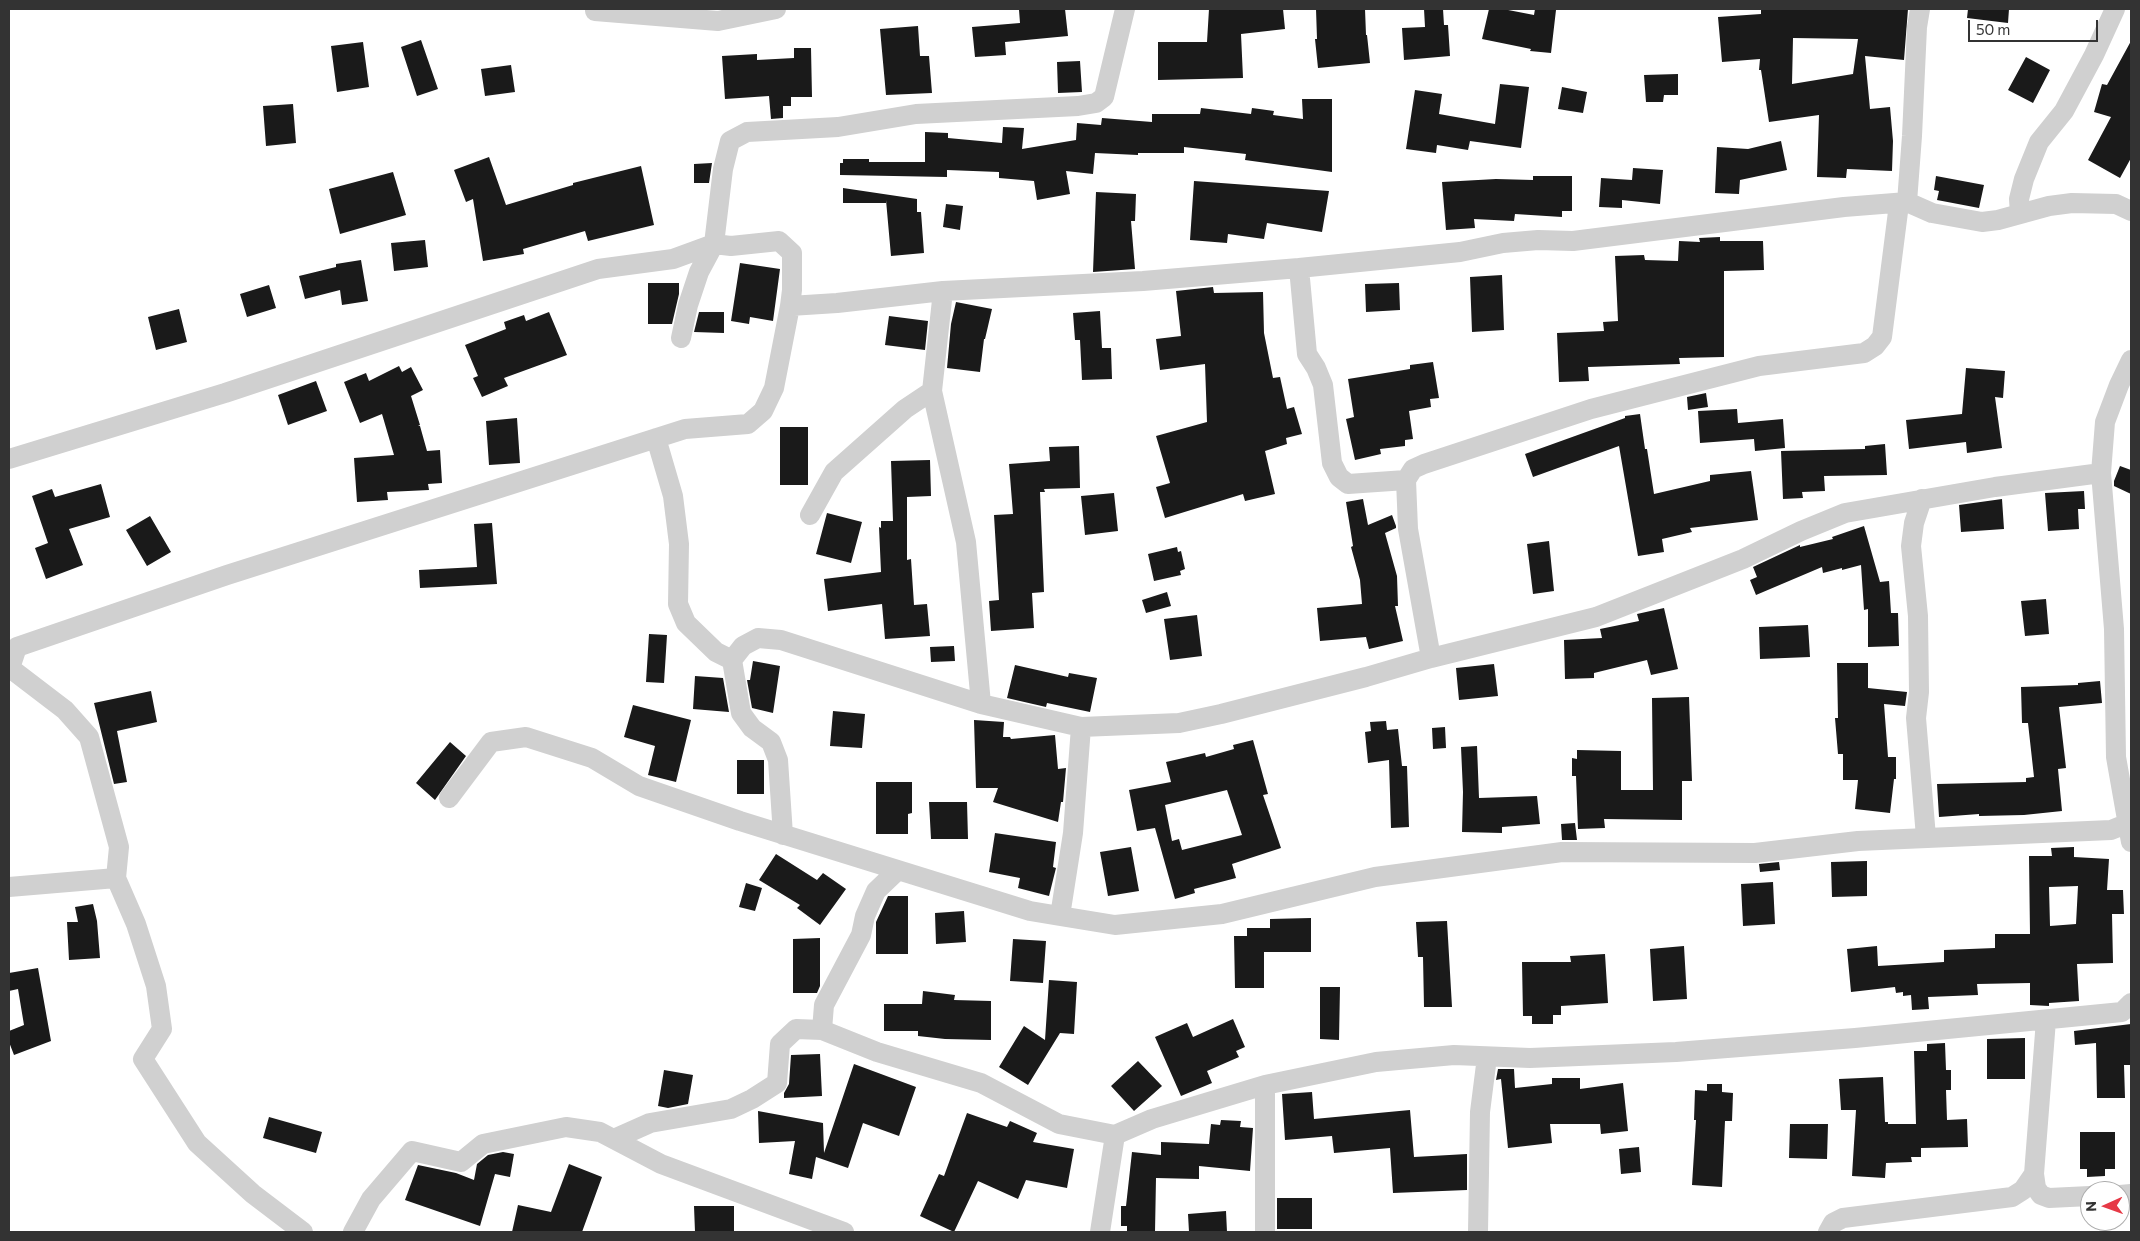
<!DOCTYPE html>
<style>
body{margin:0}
#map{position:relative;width:2140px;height:1241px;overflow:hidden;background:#fff;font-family:Commissioner,sans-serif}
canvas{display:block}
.frame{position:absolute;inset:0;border:10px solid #333;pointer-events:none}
.north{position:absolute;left:2080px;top:1181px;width:50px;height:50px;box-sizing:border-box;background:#fff;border:1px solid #adadad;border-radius:50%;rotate:268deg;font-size:14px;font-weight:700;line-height:20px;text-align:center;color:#333}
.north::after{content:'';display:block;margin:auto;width:18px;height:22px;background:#e63946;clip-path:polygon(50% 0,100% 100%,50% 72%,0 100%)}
.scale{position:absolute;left:1968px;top:20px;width:130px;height:22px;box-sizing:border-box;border:2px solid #333;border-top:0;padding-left:6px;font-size:15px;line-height:18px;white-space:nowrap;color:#333;-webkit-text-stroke:4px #fff;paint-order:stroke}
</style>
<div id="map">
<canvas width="2140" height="1241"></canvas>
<div class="frame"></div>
<div class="north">N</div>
<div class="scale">50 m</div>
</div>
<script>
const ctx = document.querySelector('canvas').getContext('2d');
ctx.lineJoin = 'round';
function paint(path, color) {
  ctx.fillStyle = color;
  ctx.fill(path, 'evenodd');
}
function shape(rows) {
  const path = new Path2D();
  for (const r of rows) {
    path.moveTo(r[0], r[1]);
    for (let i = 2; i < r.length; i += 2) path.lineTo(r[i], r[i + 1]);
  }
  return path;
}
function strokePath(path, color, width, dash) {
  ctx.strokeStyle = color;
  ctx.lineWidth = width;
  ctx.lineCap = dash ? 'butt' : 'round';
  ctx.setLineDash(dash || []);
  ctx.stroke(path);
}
paint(shape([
 [1065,9,1068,36,1005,42,1006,55,975,57,972,27,1020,23,1019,10],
 [1209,9,1283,9,1285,29,1241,34,1243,78,1158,80,1158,42,1207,42],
 [1316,9,1365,9,1366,35,1367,35,1370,63,1318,68,1315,39,1317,39],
 [1424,9,1443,9,1444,25,1448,25,1450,56,1404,60,1402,28,1425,27],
 [1489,9,1503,9,1534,15,1535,9,1556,10,1551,53,1530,51,1531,49,1482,39],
 [1761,9,1908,9,1904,60,1865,56,1870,109,1890,107,1893,141,1892,171,1847,169,1846,178,1817,177,1819,115,1769,122,1761,70,1759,70,1760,59,1722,62,1718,17,1761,14],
 [1793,38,1858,39,1853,74,1792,84],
 [1968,9,2009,9,2008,23,1967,18],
 [918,26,920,56,929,56,932,93,886,95,880,29],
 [421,40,438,89,417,96,401,47],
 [2131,41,2131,158,2120,178,2088,160,2111,117,2094,112,2102,84,2107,85],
 [363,42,369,87,337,92,331,46],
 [794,48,811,48,812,97,791,97,791,106,783,106,783,118,771,119,769,96,725,99,722,56,757,54,757,60,794,58],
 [2026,57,2050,70,2033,103,2008,90],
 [1080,61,1082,92,1058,93,1057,62],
 [511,65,515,92,485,96,481,69],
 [1678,74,1678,95,1664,95,1663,102,1646,102,1644,75],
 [1500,84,1529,87,1521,148,1470,141,1468,150,1437,145,1436,153,1406,149,1415,90,1442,94,1439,114,1495,124],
 [1562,87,1587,92,1583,113,1558,109],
 [1302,99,1332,99,1332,172,1245,160,1246,154,1184,147,1184,153,1138,153,1138,155,1095,153,1093,174,1066,171,1070,194,1037,200,1034,181,999,178,999,172,947,170,947,177,840,175,840,163,843,163,843,159,869,159,869,162,925,162,925,132,948,133,948,138,1002,143,1003,127,1024,128,1022,149,1076,140,1077,123,1101,125,1102,118,1152,122,1152,114,1200,114,1201,108,1251,114,1252,108,1274,111,1273,115,1303,119],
 [293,104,296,143,266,146,263,106],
 [1781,141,1787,170,1740,180,1739,194,1715,193,1717,147,1748,149],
 [489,157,506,205,573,185,573,183,641,166,654,225,588,241,585,231,523,249,524,254,483,261,473,199,466,202,454,170],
 [712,163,709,183,694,183,694,164],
 [1633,168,1663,170,1660,204,1622,200,1622,208,1599,207,1601,178,1632,180],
 [393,172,406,215,340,234,329,189],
 [1533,176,1572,176,1572,211,1562,211,1562,217,1515,214,1514,221,1474,219,1475,228,1446,230,1442,182,1496,179,1533,180],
 [1936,176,1984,185,1979,208,1937,200,1939,191,1934,190],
 [1194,181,1329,191,1322,232,1267,223,1264,239,1228,234,1227,243,1190,240],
 [843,188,917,199,917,212,921,212,924,253,891,256,886,200,886,203,843,203],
 [1096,192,1136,194,1135,221,1131,221,1135,269,1093,272],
 [946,204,963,206,960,230,943,227],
 [1720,237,1720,241,1763,241,1764,270,1724,271,1724,357,1679,358,1680,364,1588,367,1589,381,1559,382,1557,333,1604,331,1603,322,1618,321,1615,256,1644,255,1645,260,1678,261,1679,241,1700,242,1699,238],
 [425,240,428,267,394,271,391,243],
 [361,260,368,301,342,305,340,290,305,299,299,276,336,267,336,264],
 [740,263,780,269,773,321,750,317,749,324,731,321],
 [1502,275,1504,330,1472,332,1470,277],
 [648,283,679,283,679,294,672,324,648,324],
 [1399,283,1400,310,1366,312,1365,284],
 [269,285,276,308,247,317,240,294],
 [1213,287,1214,293,1263,292,1264,333,1273,378,1280,377,1287,409,1294,407,1302,434,1286,438,1287,444,1265,451,1275,494,1245,501,1243,494,1165,518,1156,487,1170,483,1156,436,1207,422,1205,364,1160,370,1156,339,1181,336,1176,291],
 [956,302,992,309,985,339,984,339,980,372,947,368,951,324],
 [179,309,187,342,156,350,148,317],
 [1100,311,1102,348,1111,348,1112,379,1082,380,1080,340,1075,340,1073,313],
 [549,312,567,355,504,378,508,386,482,397,473,378,478,376,465,345,506,329,504,322,524,315,526,321],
 [699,312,724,312,724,333,694,332],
 [889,316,928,321,925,350,885,345],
 [1433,362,1439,398,1430,399,1431,407,1409,411,1413,439,1405,440,1405,446,1380,449,1381,454,1355,460,1346,419,1354,417,1348,379,1410,369,1410,365],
 [399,366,402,372,411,367,423,390,411,396,420,425,418,426,420,426,427,451,440,450,442,483,428,484,429,490,387,492,388,500,357,502,354,458,394,455,382,414,360,423,344,382,366,373,369,381],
 [1966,368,2005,371,2003,398,1995,397,2002,448,1967,453,1966,442,1909,449,1906,420,1962,414],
 [316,381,327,411,288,425,278,395],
 [1706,393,1708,407,1688,410,1687,397],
 [1737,409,1738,423,1783,419,1785,448,1755,451,1754,439,1700,443,1698,411],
 [1640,414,1645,449,1647,449,1654,494,1710,481,1710,475,1751,471,1758,520,1690,528,1692,532,1662,539,1664,552,1638,556,1619,446,1533,477,1525,454,1625,418,1625,416],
 [517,418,520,463,489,465,486,421],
 [780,427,808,427,808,485,780,485],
 [1885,444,1887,475,1824,476,1825,491,1802,492,1803,498,1783,499,1781,451,1865,449,1865,446],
 [1079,446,1080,488,1044,489,1045,492,1040,492,1044,592,1032,593,1034,628,991,631,989,601,999,600,994,515,1013,514,1009,464,1050,461,1049,447],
 [930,460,931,496,907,497,907,560,911,559,914,605,927,604,930,636,885,639,882,604,828,611,824,579,881,572,879,527,881,528,881,521,893,521,891,461],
 [2120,466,2131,470,2131,494,2114,486,2114,481],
 [101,484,110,517,69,529,83,565,46,579,35,548,48,543,32,496,52,489,55,497],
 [2084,491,2085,509,2078,509,2079,529,2048,531,2045,493],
 [1114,493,1118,531,1085,535,1081,496],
 [1363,499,1368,525,1392,515,1396,526,1396,528,1385,533,1397,576,1398,606,1395,606,1403,641,1369,649,1366,637,1320,641,1317,608,1362,604,1360,580,1351,547,1353,546,1346,502],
 [2002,499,2004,529,1961,532,1959,505],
 [827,513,862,522,851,563,816,554],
 [150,516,171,552,147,566,126,530],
 [492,523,497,584,420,588,419,570,477,567,474,524],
 [1864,526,1880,582,1889,581,1891,613,1898,613,1899,646,1868,647,1868,609,1864,610,1861,565,1842,570,1842,568,1823,573,1822,567,1756,595,1750,580,1757,577,1753,567,1800,545,1800,547,1833,539,1832,537],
 [1549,541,1554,591,1533,594,1527,544],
 [1177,547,1178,552,1181,551,1185,569,1180,571,1181,575,1154,581,1148,554],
 [1167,592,1171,606,1146,613,1142,600],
 [2046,599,2049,634,2025,636,2021,601],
 [1664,608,1678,669,1651,675,1647,660,1594,673,1594,678,1565,679,1564,640,1602,638,1600,629,1639,621,1637,614],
 [1197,615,1202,656,1170,660,1164,619],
 [1808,625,1810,657,1760,659,1759,627],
 [649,634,667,635,664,683,646,682],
 [954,646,955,661,931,662,930,647],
 [753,661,780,666,773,713,752,708,747,680,750,680],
 [1837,663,1868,663,1868,688,1907,692,1905,706,1884,704,1888,757,1896,757,1896,779,1894,779,1890,813,1855,809,1858,780,1843,780,1843,754,1838,754,1835,718,1838,718],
 [1494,664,1498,696,1459,700,1456,668],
 [1015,665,1068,677,1069,673,1097,678,1090,712,1047,703,1046,707,1007,698],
 [695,676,723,678,729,712,693,709],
 [2100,681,2102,703,2059,707,2066,768,2058,769,2062,811,2024,815,1979,816,1979,814,1939,817,1937,784,2026,782,2026,778,2034,777,2028,723,2022,723,2021,687,2078,685,2078,683],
 [151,691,157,722,117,731,127,782,114,784,94,703],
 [1689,697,1692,781,1682,781,1682,820,1604,819,1605,828,1578,829,1576,776,1572,776,1572,758,1577,759,1577,750,1621,751,1621,790,1653,790,1652,698],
 [633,705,691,720,676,782,648,775,655,746,624,737],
 [833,711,865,714,862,748,830,746],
 [974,720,1004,722,1003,737,1010,737,1011,739,1055,735,1058,769,1066,768,1063,802,1061,802,1058,822,993,802,998,788,976,788],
 [1386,721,1387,730,1398,729,1402,766,1407,766,1409,827,1391,828,1389,760,1368,763,1365,732,1371,731,1370,722],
 [1445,727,1446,748,1433,749,1432,728],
 [1253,740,1268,794,1263,795,1281,848,1232,864,1236,878,1194,889,1195,893,1175,899,1155,828,1137,831,1129,790,1171,782,1166,762,1205,753,1206,757,1234,749,1233,745],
 [1227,790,1242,835,1182,850,1179,839,1172,841,1165,805],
 [450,742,466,756,435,800,416,783],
 [1477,746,1479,798,1537,796,1540,824,1502,827,1502,833,1462,832,1463,792,1461,747],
 [737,760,764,760,764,794,737,794],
 [876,782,912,782,912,813,908,814,908,834,876,834],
 [929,802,967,802,968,839,931,839],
 [1575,823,1577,840,1562,840,1561,824],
 [995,833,1056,842,1053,867,1056,868,1049,896,1018,888,1020,878,989,872],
 [1131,847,1139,891,1108,896,1100,852],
 [2074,847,2074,857,2109,859,2107,890,2123,890,2124,914,2112,914,2113,963,2077,964,2079,1001,2049,1003,2049,1006,2030,1005,2030,983,1977,984,1978,995,1928,997,1929,1009,1912,1010,1911,995,1903,996,1903,992,1896,993,1895,987,1851,992,1847,949,1877,946,1878,966,1944,962,1944,950,1995,948,1995,934,2030,934,2029,856,2052,856,2051,848],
 [2078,886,2076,924,2050,926,2049,887],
 [776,854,817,880,823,873,846,889,820,925,797,908,800,905,759,880],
 [1867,861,1867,896,1832,897,1831,862],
 [1779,862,1780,870,1760,872,1759,864],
 [1773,882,1775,924,1743,926,1741,884],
 [746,883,762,888,755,911,739,907],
 [888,896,908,896,908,954,876,954,876,922],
 [93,904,97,921,100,958,69,960,67,922,78,922,75,907],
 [964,911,966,942,936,944,935,913],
 [1311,918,1311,952,1264,952,1264,988,1235,988,1234,936,1247,936,1247,928,1270,928,1270,919],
 [1447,921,1452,1007,1424,1007,1423,957,1418,957,1416,922],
 [820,938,820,986,817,993,793,993,793,939],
 [1013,939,1046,941,1043,983,1010,981],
 [1684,946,1687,999,1653,1001,1650,949],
 [1605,954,1608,1003,1561,1006,1561,1015,1553,1015,1553,1024,1532,1024,1532,1016,1523,1016,1522,962,1571,962,1570,956],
 [38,968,51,1041,14,1055,9,1042,9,1031,24,1025,18,989,9,991,9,973],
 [1049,980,1077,982,1074,1034,1060,1033,1028,1085,999,1067,1024,1026,1045,1040],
 [1320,987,1340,987,1339,1040,1320,1039],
 [923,991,955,995,954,1000,991,1001,991,1040,945,1039,918,1036,918,1031,884,1031,884,1004,922,1004],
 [1233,1019,1245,1047,1236,1051,1239,1057,1207,1071,1212,1083,1181,1096,1155,1037,1187,1023,1193,1037],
 [2131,1024,2131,1065,2124,1065,2125,1098,2097,1098,2096,1043,2075,1045,2074,1031],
 [2025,1038,2025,1079,1987,1079,1987,1039],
 [1945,1043,1946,1070,1951,1070,1951,1090,1946,1090,1947,1120,1967,1119,1968,1147,1921,1148,1921,1157,1911,1157,1912,1162,1886,1163,1885,1178,1852,1176,1856,1110,1841,1110,1839,1079,1883,1077,1885,1122,1888,1122,1888,1124,1916,1124,1914,1051,1927,1051,1927,1044],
 [820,1054,822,1096,784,1098,784,1093,789,1084,791,1055],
 [1138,1061,1162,1086,1134,1111,1111,1086],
 [854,1064,916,1087,899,1136,863,1123,848,1168,816,1157,812,1179,789,1174,795,1141,759,1143,758,1111,823,1123,824,1153],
 [1498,1069,1514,1069,1515,1088,1552,1084,1552,1078,1580,1078,1580,1089,1623,1083,1628,1131,1601,1134,1600,1124,1550,1124,1552,1143,1508,1148,1501,1079,1496,1080],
 [664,1070,693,1075,688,1104,668,1108,658,1106],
 [1707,1084,1722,1084,1722,1092,1733,1093,1732,1121,1725,1121,1722,1187,1692,1185,1696,1120,1694,1120,1695,1090,1707,1091],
 [1312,1092,1314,1119,1410,1110,1414,1157,1467,1154,1467,1190,1393,1193,1390,1148,1334,1153,1332,1136,1285,1140,1282,1094],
 [967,1113,1007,1127,1010,1121,1037,1133,1033,1142,1074,1149,1067,1188,1026,1180,1018,1199,978,1181,954,1232,920,1216,939,1174,944,1176],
 [269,1117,322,1132,316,1153,263,1138],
 [1221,1120,1241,1121,1240,1127,1253,1128,1250,1171,1199,1166,1199,1179,1156,1178,1155,1232,1127,1232,1127,1226,1121,1226,1121,1206,1126,1206,1132,1152,1161,1155,1161,1142,1209,1144,1211,1124,1220,1125],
 [1790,1124,1828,1124,1827,1159,1789,1158],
 [2080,1132,2115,1132,2115,1169,2105,1169,2105,1176,2087,1177,2087,1169,2080,1169],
 [1639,1147,1641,1172,1621,1174,1619,1149],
 [503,1152,514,1154,510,1177,495,1174,480,1226,405,1200,418,1165,456,1173,474,1180,477,1164,488,1155],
 [569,1164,602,1177,582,1232,512,1232,518,1205,551,1212],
 [1277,1198,1312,1198,1312,1229,1277,1229],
 [694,1206,734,1206,734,1232,695,1232],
 [1226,1211,1227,1232,1189,1232,1188,1214]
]), '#1a1a1a');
strokePath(shape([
 [595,11,718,21,776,9],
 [1907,202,1912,136,1917,27,1920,9],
 [2020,214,2019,199,2024,179,2039,142,2064,111,2094,55,2115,9],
 [1299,268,1307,354,1316,368,1323,385,1332,463,1339,477,1348,484,1406,480],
 [943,291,932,391,966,542,981,704],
 [681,338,688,305,699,272,714,244,723,169,730,141,747,132,838,127,916,114,1078,106,1096,103,1104,97,1125,9],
 [2131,360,2119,385,2105,422,2101,473,2114,629,2116,757,2131,842],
 [656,438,673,496,679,544,678,604,686,623,716,652,732,660],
 [9,459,225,393,598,269,673,259,714,244,731,246,779,241,792,253,792,290,790,306],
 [1922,499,1914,523,1911,546,1918,616,1919,692,1916,718,1926,837],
 [810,515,834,472,905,409,932,391],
 [1431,658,1408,529,1406,480,1413,469,1424,464,1591,409,1759,366,1864,353,1875,346,1882,337,1899,204],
 [449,798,491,742,526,737,592,758,639,786,740,821,1030,911,1060,916,1073,833,1081,727],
 [783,835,778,760,771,742,752,728,741,713,732,660,743,646,758,638,781,640,981,704,1081,727,1179,723,1221,714,1366,677,1431,658,1596,617,1743,559,1801,531,1845,513,1995,487,2101,473],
 [9,887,116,878],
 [1060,916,1115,925,1222,914,1375,877,1562,852,1755,853,1858,841,2111,830,2131,822],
 [2046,1020,2034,1174,2036,1188,2041,1195,2049,1198,2090,1196],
 [822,1030,824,1005,861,935,865,916,876,891,898,870],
 [614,1139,650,1123,731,1109,752,1099,777,1083,780,1044,796,1029,822,1030,877,1052,981,1083,1059,1124,1115,1135,1152,1119,1265,1085,1376,1062,1454,1055,1530,1058,1676,1052,1855,1038,2122,1012,2131,1003],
 [2120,1195,2131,1194],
 [303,1232,253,1194,197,1143,143,1059,162,1029,156,986,136,924,116,878,119,847,89,737,65,710,10,668,17,647,227,575,685,429,748,424,763,411,774,388,790,306,837,303,943,291,1143,281,1299,268,1460,252,1503,243,1538,240,1573,241,1844,207,1907,202,1932,213,1982,222,1998,220,2049,206,2072,203,2116,204,2131,211],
 [353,1232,371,1199,412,1151,461,1162,483,1144,566,1127,600,1132,661,1164,844,1232],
 [1100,1232,1115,1135],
 [1265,1232,1265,1085],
 [1478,1232,1480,1112,1487,1057],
 [1828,1232,1833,1223,1843,1218,2012,1197,2023,1190,2034,1174]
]), '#d0d0d0', 20);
</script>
